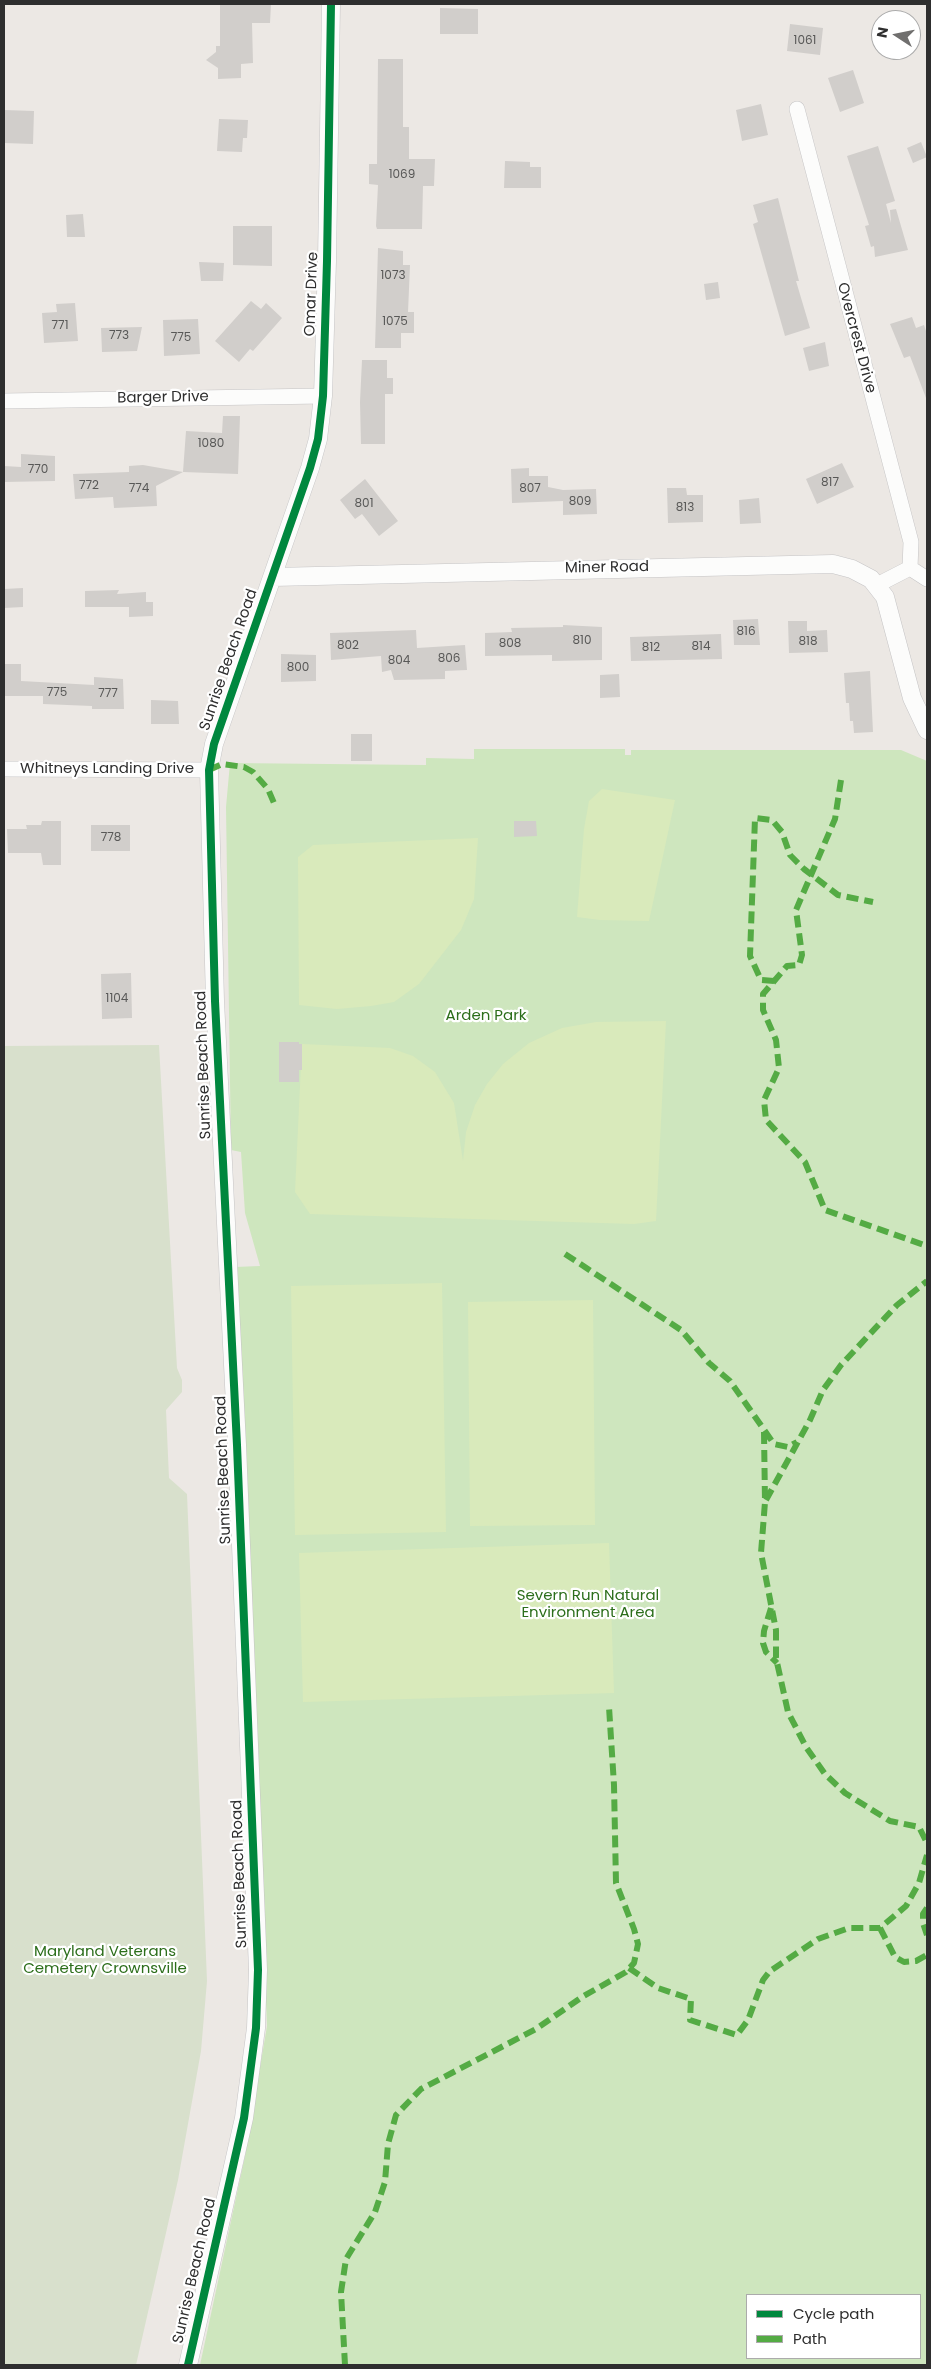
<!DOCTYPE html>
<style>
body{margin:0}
#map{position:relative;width:931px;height:2369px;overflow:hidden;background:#ece8e4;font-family:Poppins,sans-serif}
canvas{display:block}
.frame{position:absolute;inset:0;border:5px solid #2e2e2e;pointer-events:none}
.legend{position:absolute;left:746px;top:2294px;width:175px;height:65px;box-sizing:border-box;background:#fff;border:1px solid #ababab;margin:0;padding:6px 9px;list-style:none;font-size:15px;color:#2e2e2e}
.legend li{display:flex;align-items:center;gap:10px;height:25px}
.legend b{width:25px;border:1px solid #ababab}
.north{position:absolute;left:871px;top:10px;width:50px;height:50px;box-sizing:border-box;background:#fff;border:1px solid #ababab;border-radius:50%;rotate:281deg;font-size:14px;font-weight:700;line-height:20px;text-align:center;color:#2e2e2e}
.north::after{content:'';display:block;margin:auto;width:18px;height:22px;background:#706f6e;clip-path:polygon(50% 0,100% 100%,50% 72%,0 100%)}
</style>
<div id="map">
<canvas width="931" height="2369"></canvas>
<div class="frame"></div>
<ul class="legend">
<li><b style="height:6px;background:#00873e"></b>Cycle path</li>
<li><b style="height:6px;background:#54ab44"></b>Path</li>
</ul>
<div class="north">N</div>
</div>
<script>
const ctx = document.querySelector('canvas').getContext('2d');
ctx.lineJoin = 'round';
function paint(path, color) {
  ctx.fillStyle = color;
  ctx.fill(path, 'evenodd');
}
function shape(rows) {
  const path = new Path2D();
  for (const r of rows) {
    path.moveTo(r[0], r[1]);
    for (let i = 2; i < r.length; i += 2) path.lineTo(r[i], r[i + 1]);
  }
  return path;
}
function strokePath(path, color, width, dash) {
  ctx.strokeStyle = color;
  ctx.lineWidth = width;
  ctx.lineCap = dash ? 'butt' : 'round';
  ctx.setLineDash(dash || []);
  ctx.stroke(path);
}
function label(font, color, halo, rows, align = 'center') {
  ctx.font = font + ' Poppins,sans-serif';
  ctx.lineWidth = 4.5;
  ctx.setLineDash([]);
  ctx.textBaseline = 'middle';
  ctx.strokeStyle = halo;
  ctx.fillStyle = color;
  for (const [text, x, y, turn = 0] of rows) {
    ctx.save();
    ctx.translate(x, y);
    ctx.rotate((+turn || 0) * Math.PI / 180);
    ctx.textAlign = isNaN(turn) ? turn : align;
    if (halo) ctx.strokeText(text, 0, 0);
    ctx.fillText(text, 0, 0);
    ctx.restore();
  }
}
paint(shape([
 [474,749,625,749,625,755,631,755,631,750,901,750,927,761,927,2365,200,2365,245,2156,267,2026,235,1267,260,1266,245,1213,241,1152,231,1150,226,807,230,763,426,765,426,758,474,759],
 [747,2295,920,2295,920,2358,747,2358]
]), '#cee6be');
paint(shape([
 [159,1045,177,1368,182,1380,182,1392,166,1410,169,1478,187,1494,207,1981,201,2051,178,2180,136,2365,4,2365,4,1046]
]), '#d8e0cc');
paint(shape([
 [602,789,675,800,649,921,600,920,577,917,584,829,589,801],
 [478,838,474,899,461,930,419,984,394,1002,371,1006,337,1009,299,1005,298,857,313,845],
 [666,1021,656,1221,634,1224,310,1214,295,1192,302,1044,390,1048,413,1056,435,1072,454,1103,463,1161,466,1132,475,1105,487,1084,503,1064,529,1043,562,1028,596,1022],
 [442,1283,446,1532,295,1535,291,1286],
 [593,1300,595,1525,470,1526,468,1302],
 [609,1543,614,1693,303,1702,299,1553]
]), '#d9eabb');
paint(shape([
 [220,4,271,4,270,23,252,23,253,63,241,64,241,78,218,79,218,68,206,60,216,52,216,46,220,46],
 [440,8,478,9,478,34,440,34],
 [790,24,823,28,820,55,787,51],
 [378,59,403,59,403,127,409,127,409,159,435,159,434,186,423,186,422,229,377,229,376,226,378,185,369,184,369,164,377,164],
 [853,70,864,103,840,112,828,78],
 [761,104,768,135,742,141,736,110],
 [4,110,34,111,33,144,4,143],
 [219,119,248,120,247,138,243,138,242,152,217,151],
 [921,142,927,157,913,163,907,148],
 [878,146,895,201,886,204,891,223,890,210,896,209,908,250,875,257,874,246,871,247,865,226,869,225,847,156],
 [505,161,530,162,530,167,541,167,541,188,504,188],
 [778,198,799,281,796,281,810,328,785,336,753,224,758,222,753,205],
 [83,214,85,237,67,237,66,215],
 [233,226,272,226,272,266,233,265],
 [378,248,403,251,403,265,410,265,408,312,414,312,414,333,401,333,401,348,375,348],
 [199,262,224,263,223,281,201,281],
 [718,282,720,298,706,300,704,284],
 [251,301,261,309,266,303,282,318,253,351,250,349,239,362,215,341],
 [75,303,78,341,44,343,42,313,57,312,56,304],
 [912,317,916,328,924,325,927,334,926,398,910,356,904,358,890,324],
 [198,319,200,354,164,356,163,320],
 [142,327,137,351,102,352,101,328],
 [825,342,829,366,809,371,803,348],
 [362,360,387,360,387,378,393,378,393,394,385,394,385,444,361,444,360,402],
 [223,416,240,416,238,474,183,472,156,486,157,506,114,508,113,497,75,499,73,474,129,472,129,466,143,465,183,472,186,431,222,433],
 [21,454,55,456,55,481,4,482,4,466,21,467],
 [842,463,854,487,817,504,806,479],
 [529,468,529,476,548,476,548,487,563,490,596,489,597,514,563,515,563,501,512,503,511,469],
 [365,479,398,521,379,536,362,514,355,519,340,500],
 [667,488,686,488,687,495,703,495,703,522,668,523],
 [759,498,761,523,740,524,739,500],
 [23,588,23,607,4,608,4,589],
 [119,590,117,594,146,592,146,602,153,602,153,616,129,617,129,607,85,607,85,591],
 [758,619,760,645,734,645,733,620],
 [788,621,807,621,807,631,827,630,828,652,789,653],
 [563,625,602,627,602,660,552,661,552,655,485,656,485,633,512,632,511,628,563,627],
 [416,630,417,648,465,645,467,670,445,671,445,679,394,680,391,670,382,672,381,656,331,660,330,633],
 [721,634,722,659,631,661,630,637],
 [281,654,316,655,316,681,281,682],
 [4,664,21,664,21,681,94,685,94,677,123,679,124,709,92,709,92,706,43,704,43,696,4,696],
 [870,671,873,732,854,733,853,721,850,721,849,703,846,703,844,673],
 [619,674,620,697,600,698,600,675],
 [151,700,178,701,179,724,151,724],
 [351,734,372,734,372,761,351,761],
 [42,821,61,821,61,865,43,865,41,853,8,853,7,829,27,829,26,825,41,825],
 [514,821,536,821,537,836,514,837],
 [91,825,130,825,130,851,91,851],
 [131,973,132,1018,102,1019,101,974],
 [279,1042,299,1042,299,1044,302,1044,302,1070,299,1070,299,1082,279,1082]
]), '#d1cecb');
const minor = shape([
 [797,109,911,542,910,568],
 [4,401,323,396],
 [877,585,910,568,927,579],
 [4,769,209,770]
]);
const tertiary = shape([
 [273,577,833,564,852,569,871,579,885,597,912,698,927,730],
 [188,2365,244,2118,256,2028,258,1970,237,1445,215,1001,209,770,214,744,310,468,318,439,323,396,327,261,331,4]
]);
strokePath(minor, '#c5c4c5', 16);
strokePath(tertiary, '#c5c4c5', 19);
strokePath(minor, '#fcfcfb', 15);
strokePath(tertiary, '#fcfcfb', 18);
strokePath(shape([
 [209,770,222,764,244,767,253,772,268,789,274,803],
 [841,780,835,819,796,910,802,955,799,965,787,966,763,994,763,1010,776,1040,779,1068,764,1100,766,1120,805,1162,825,1210,927,1246],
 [774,981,761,980,750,956,755,818,772,820,782,832,790,855,804,869,838,895,873,902],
 [565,1254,681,1330,709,1363,730,1381,774,1444,788,1447,797,1442],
 [764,1432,765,1502,761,1553,776,1630,776,1658,788,1712,806,1747,825,1774,845,1793,890,1821,919,1827,927,1843],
 [766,1500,810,1420,823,1390,841,1365,897,1305,927,1281],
 [771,1608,764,1631,763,1643,766,1652,777,1663],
 [927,1908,923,1914,923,1923,927,1935],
 [880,1928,895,1957,904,1962,916,1961,927,1955],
 [629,1968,658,1988,691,1999,690,2020,737,2035,748,2020,763,1980,770,1971,818,1939,849,1928,880,1928,906,1906,919,1883,927,1855],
 [345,2365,341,2292,346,2259,375,2212,385,2182,388,2144,396,2115,421,2089,536,2029,582,1997,626,1972,634,1963,638,1944,634,1929,616,1883,614,1785,609,1707]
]), '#54ab44', 6, [12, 6]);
strokePath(shape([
 [188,2365,244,2118,256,2028,258,1970,237,1445,215,1001,209,770,214,744,310,468,318,439,323,396,327,261,331,4]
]), '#00873e', 8);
label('12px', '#585857', null, [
 ["1061",805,41],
 ["1069",402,175],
 ["1073",393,276],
 ["1075",395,322],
 ["771",60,326],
 ["773",119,336],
 ["775",181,338],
 ["1080",211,444],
 ["770",38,470],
 ["817",830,483],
 ["772",89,486],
 ["774",139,489],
 ["807",530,489],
 ["809",580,502],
 ["801",364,504],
 ["813",685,508],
 ["816",746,632],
 ["810",582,641],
 ["818",808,642],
 ["808",510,644],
 ["802",348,646],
 ["814",701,647],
 ["812",651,648],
 ["806",449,659],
 ["804",399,661],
 ["800",298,668],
 ["775",57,693],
 ["777",108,694],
 ["778",111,838],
 ["1104",117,999]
]);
label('15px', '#2e2e2e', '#fff', [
 ["Omar Drive",312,294,-88],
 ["Overcrest Drive",856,338,75],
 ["Barger Drive",163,398,-1],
 ["Miner Road",607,568,-1],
 ["Sunrise Beach Road",229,660,-71],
 ["Whitneys Landing Drive",107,769],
 ["Sunrise Beach Road",204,1065,-92],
 ["Sunrise Beach Road",224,1470,-92],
 ["Sunrise Beach Road",240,1874,-92],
 ["Sunrise Beach Road",195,2271,-77]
]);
label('15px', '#2c6e1b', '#fff', [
 ["Arden Park",486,1016],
 ["Severn Run Natural",588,1596],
 ["Environment Area",588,1613],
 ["Maryland Veterans",105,1952],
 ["Cemetery Crownsville",105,1969]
]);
</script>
